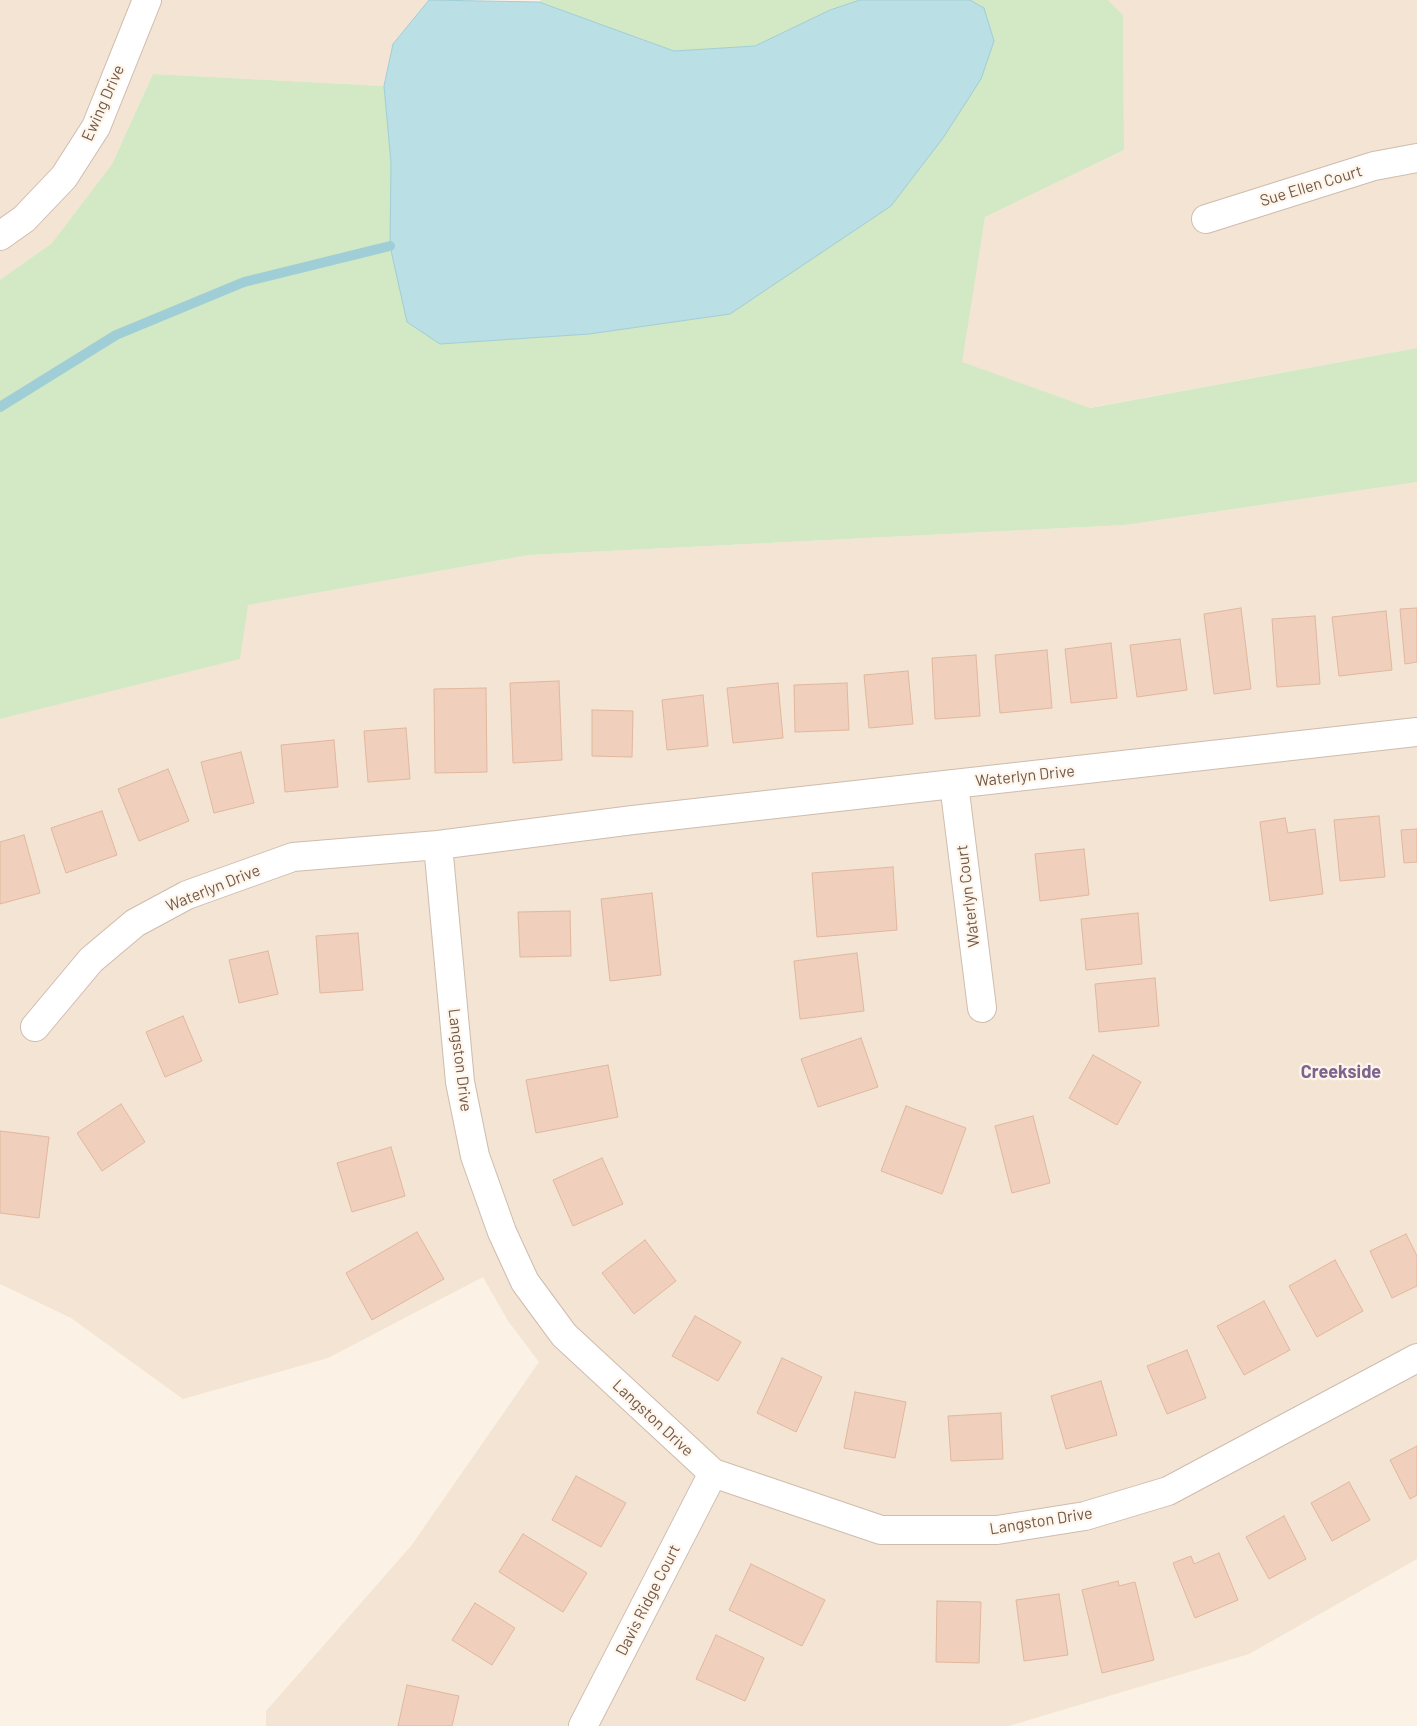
<!DOCTYPE html>
<style>
body{margin:0}
canvas{display:block;background:#fbf2e5}
</style>
<canvas width="1417" height="1726"></canvas>
<script>
const ctx = document.querySelector('canvas').getContext('2d');
ctx.lineJoin = 'round';
function paint(path, color) {
  ctx.fillStyle = color;
  ctx.fill(path, 'evenodd');
}
function shape(rows) {
  const path = new Path2D();
  for (const r of rows) {
    path.moveTo(r[0], r[1]);
    for (let i = 2; i < r.length; i += 2) path.lineTo(r[i], r[i + 1]);
  }
  return path;
}
function strokePath(path, color, width, dash) {
  ctx.strokeStyle = color;
  ctx.lineWidth = width;
  ctx.lineCap = dash ? 'butt' : 'round';
  ctx.setLineDash(dash || []);
  ctx.stroke(path);
}
function label(font, color, halo, rows, align = 'center') {
  ctx.font = font + ' Barlow,sans-serif';
  ctx.lineWidth = 4.5;
  ctx.setLineDash([]);
  ctx.textBaseline = 'middle';
  ctx.strokeStyle = halo;
  ctx.fillStyle = color;
  for (const [text, x, y, turn = 0] of rows) {
    ctx.save();
    ctx.translate(x, y);
    ctx.rotate((+turn || 0) * Math.PI / 180);
    ctx.textAlign = isNaN(turn) ? turn : align;
    if (halo) ctx.strokeText(text, 0, 0);
    ctx.fillText(text, 0, 0);
    ctx.restore();
  }
}
paint(shape([
 [0,0,429,0,393,44,384,86,153,74,112,164,52,243,0,280],
 [1108,0,1417,0,1417,348,1089,408,961,362,985,217,1124,150,1123,15],
 [1417,482,1417,1559,1249,1654,1009,1726,266,1726,266,1711,411,1546,539,1362,508,1321,483,1277,328,1358,183,1399,71,1318,0,1284,0,719,239,659,248,605,529,555,1125,525]
]), '#f3e4d3');
paint(shape([
 [541,0,860,0,830,10,755,46,674,51,539,2],
 [970,0,1108,0,1123,15,1124,150,985,217,962,362,1090,408,1417,348,1417,482,1125,525,529,555,248,605,240,659,0,719,0,280,52,243,112,164,153,74,384,86,391,163,440,344,589,334,730,314,984,8]
]), '#d3e8c4');
const water = shape([
 [429,0,539,2,674,51,755,46,830,10,860,0,970,0,984,8,994,41,981,79,943,138,891,206,730,314,589,334,440,344,407,322,390,246,391,163,384,86,393,44,429,0]
]);
paint(water, '#badfe4');
strokePath(water, '#a0ced6', 1);
strokePath(shape([
 [0,407,116,335,244,282,390,246]
]), '#a0ced6', 10);
const building = shape([
 [1241,608,1251,689,1214,694,1204,614,1241,608],
 [1417,608,1417,662,1405,664,1400,609,1417,608],
 [1386,611,1392,670,1339,676,1332,617,1386,611],
 [1315,616,1320,684,1277,687,1272,619,1315,616],
 [1180,639,1187,690,1137,697,1130,645,1180,639],
 [1111,643,1117,698,1071,703,1065,649,1111,643],
 [1047,650,1052,708,1000,713,995,655,1047,650],
 [976,655,980,716,935,719,932,658,976,655],
 [908,671,913,724,869,728,864,675,908,671],
 [559,681,562,760,513,763,510,683,559,681],
 [778,683,783,738,733,743,727,688,778,683],
 [847,683,849,730,795,732,794,685,847,683],
 [486,688,487,772,435,773,434,689,486,688],
 [703,695,708,746,667,750,662,700,703,695],
 [592,710,633,711,632,757,592,756,592,710],
 [406,728,410,779,368,782,364,731,406,728],
 [334,740,338,787,285,792,281,745,334,740],
 [241,752,254,803,214,813,201,762,241,752],
 [168,769,189,821,139,841,118,789,168,769],
 [102,811,117,855,66,873,51,828,102,811],
 [1379,816,1385,877,1340,881,1334,820,1379,816],
 [1285,818,1288,833,1315,829,1323,894,1270,901,1260,822,1285,818],
 [1417,829,1417,862,1404,863,1401,830,1417,829],
 [24,835,40,893,0,904,0,842,24,835],
 [1084,849,1089,895,1040,901,1035,854,1084,849],
 [893,867,897,930,817,937,812,873,893,867],
 [652,893,661,975,610,981,601,899,652,893],
 [570,911,571,956,520,957,518,912,570,911],
 [1138,913,1142,964,1086,970,1081,919,1138,913],
 [358,933,363,990,320,993,316,936,358,933],
 [268,951,278,994,239,1003,229,960,268,951],
 [857,953,864,1011,800,1019,794,961,857,953],
 [1155,978,1159,1026,1099,1032,1095,984,1155,978],
 [183,1016,202,1061,165,1077,146,1032,183,1016],
 [861,1038,878,1087,818,1107,801,1059,861,1038],
 [1093,1055,1141,1082,1117,1125,1069,1098,1093,1055],
 [608,1065,618,1117,536,1133,526,1080,608,1065],
 [121,1104,145,1142,102,1171,77,1133,121,1104],
 [906,1106,966,1128,942,1194,881,1171,906,1106],
 [1033,1116,1050,1183,1012,1193,995,1126,1033,1116],
 [0,1131,49,1137,39,1218,0,1213,0,1131],
 [391,1147,405,1196,352,1212,337,1163,391,1147],
 [602,1158,623,1204,573,1226,553,1180,602,1158],
 [417,1232,444,1279,372,1320,346,1273,417,1232],
 [1406,1234,1417,1256,1417,1286,1392,1298,1370,1251,1406,1234],
 [645,1240,676,1281,634,1314,602,1273,645,1240],
 [1335,1260,1363,1311,1317,1337,1289,1286,1335,1260],
 [1264,1301,1290,1350,1244,1375,1217,1326,1264,1301],
 [695,1316,741,1342,718,1381,672,1356,695,1316],
 [1187,1350,1206,1398,1167,1414,1147,1366,1187,1350],
 [782,1358,822,1377,796,1432,757,1413,782,1358],
 [1101,1381,1117,1435,1066,1449,1051,1396,1101,1381],
 [855,1392,906,1402,895,1458,844,1448,855,1392],
 [1001,1413,1003,1459,951,1461,948,1416,1001,1413],
 [1417,1446,1417,1495,1410,1499,1390,1460,1417,1446],
 [576,1476,626,1503,601,1547,552,1520,576,1476],
 [1349,1482,1370,1520,1332,1541,1311,1503,1349,1482],
 [1284,1516,1306,1559,1269,1579,1246,1537,1284,1516],
 [523,1534,587,1573,563,1612,499,1572,523,1534],
 [1219,1553,1238,1600,1195,1618,1173,1563,1191,1556,1194,1564,1219,1553],
 [751,1564,825,1600,802,1646,729,1610,751,1564],
 [1118,1581,1119,1586,1135,1582,1154,1660,1102,1673,1082,1590,1118,1581],
 [1059,1594,1068,1655,1024,1661,1016,1600,1059,1594],
 [937,1601,981,1602,979,1663,936,1662,937,1601],
 [475,1603,515,1628,492,1665,452,1640,475,1603],
 [716,1635,764,1658,745,1701,696,1679,716,1635],
 [407,1685,459,1696,452,1726,398,1726,407,1685]
]);
paint(building, '#f0d0bd');
strokePath(building, '#e2b79e', 1);
const minor = shape([
 [1206,219,1374,166,1417,158],
 [0,236,24,219,64,177,96,127,147,0],
 [1417,732,633,820,438,845,460,1082,475,1156,502,1232,525,1282,564,1335,713,1473,881,1530,997,1530,1085,1516,1168,1491,1417,1358],
 [954,784,982,1008],
 [35,1027,91,960,135,923,187,895,293,857,438,845],
 [583,1726,713,1473]
]);
strokePath(minor, '#cfbcae', 30);
strokePath(minor, '#fff', 28);
label('16px', '#73584b', '#fef6eb', [
 ["Ewing Drive",103,103,-66],
 ["Sue Ellen Court",1311,186,-17],
 ["Waterlyn Drive",1025,776,-6],
 ["Waterlyn Drive",213,888,-22],
 ["Waterlyn Court",968,896,-97],
 ["Langston Drive",460,1060,83],
 ["Langston Drive",653,1418,43],
 ["Langston Drive",1041,1521,-9],
 ["Davis Ridge Court",648,1600,-63]
]);
label('bold 18px', '#7f638f', '#fef6eb', [
 ["Creekside",1341,1072]
]);
</script>
